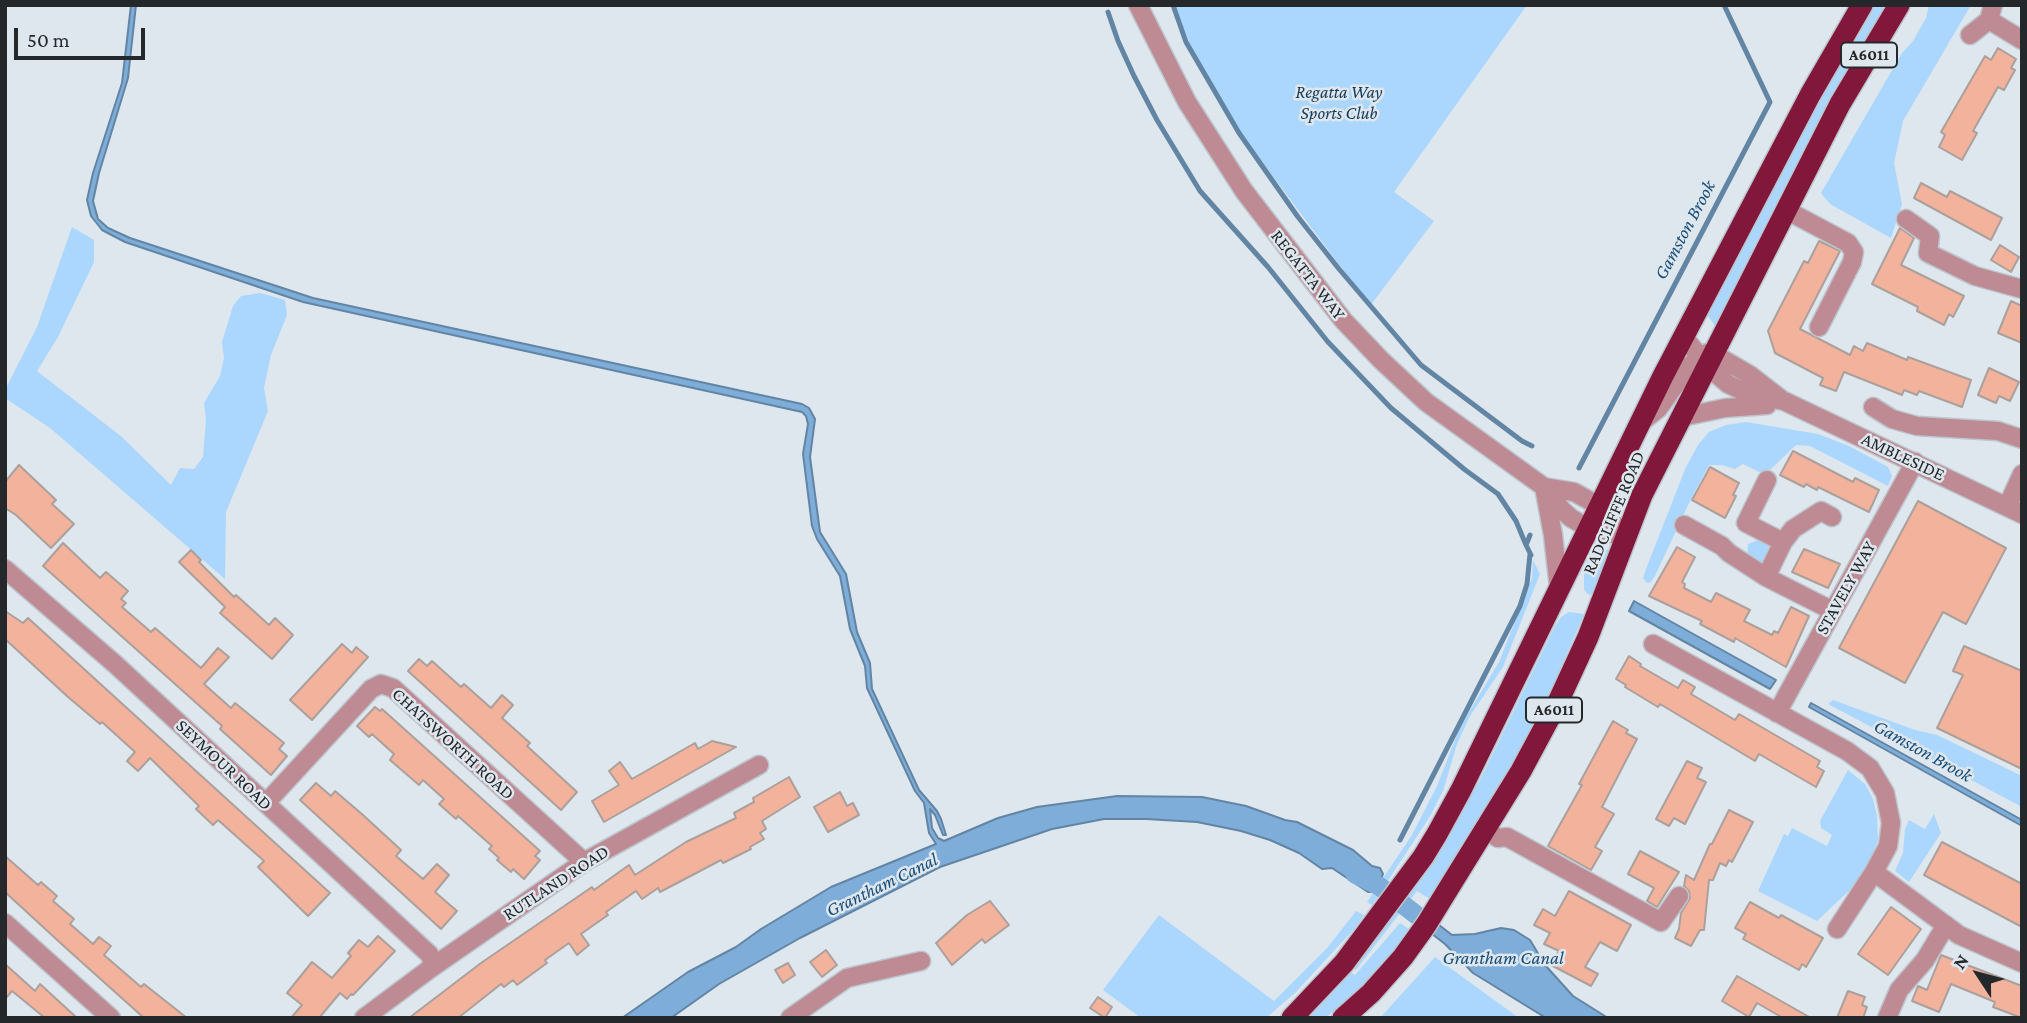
<!DOCTYPE html>
<style>
body{margin:0}
#map{position:relative;width:2027px;height:1023px;overflow:hidden;background:#dee6ee;font-family:"Crimson Pro",serif}
canvas{display:block}
.frame{position:absolute;inset:0;border:7px solid #25282a;pointer-events:none}
.north{position:absolute;left:1943px;top:939px;width:70px;height:70px;-webkit-text-stroke:5px #dee6ee;paint-order:stroke;rotate:306deg;font-size:19px;font-weight:700;line-height:28px;text-align:center;color:#25282a}
.north::after{content:'';display:block;margin:auto;width:24px;height:32px;background:#25282a;clip-path:polygon(50% 0,100% 100%,50% 72%,0 100%)}
.scale{position:absolute;left:14px;top:28px;width:131px;height:32px;box-sizing:border-box;border:4px solid #25282a;border-top:0;padding-left:9px;font-size:21px;line-height:24px;white-space:nowrap;color:#25282a;-webkit-text-stroke:5px #dee6ee;paint-order:stroke}
</style>
<div id="map">
<canvas width="2027" height="1023"></canvas>
<div class="frame"></div>
<div class="north">N</div>
<div class="scale">50 m</div>
</div>
<script>
const ctx = document.querySelector('canvas').getContext('2d');
ctx.lineJoin = 'round';
function paint(path, color) {
  ctx.fillStyle = color;
  ctx.fill(path, 'evenodd');
}
function shape(rows) {
  const path = new Path2D();
  for (const r of rows) {
    path.moveTo(r[0], r[1]);
    for (let i = 2; i < r.length; i += 2) path.lineTo(r[i], r[i + 1]);
  }
  return path;
}
function strokePath(path, color, width, dash) {
  ctx.strokeStyle = color;
  ctx.lineWidth = width;
  ctx.lineCap = dash ? 'butt' : 'round';
  ctx.setLineDash(dash || []);
  ctx.stroke(path);
}
function label(font, color, halo, rows, align = 'center') {
  ctx.font = font + ' "Crimson Pro",serif';
  ctx.lineWidth = 5;
  ctx.setLineDash([]);
  ctx.textBaseline = 'middle';
  ctx.strokeStyle = halo;
  ctx.fillStyle = color;
  for (const [text, x, y, turn = 0] of rows) {
    ctx.save();
    ctx.translate(x, y);
    ctx.rotate((+turn || 0) * Math.PI / 180);
    ctx.textAlign = isNaN(turn) ? turn : align;
    if (halo) ctx.strokeText(text, 0, 0);
    ctx.fillText(text, 0, 0);
    ctx.restore();
  }
}
paint(shape([
 [1175,5,1527,5,1394,192,1434,221,1370,306,1236,127,1190,45],
 [1873,5,1889,5,1839,85,1813,131,1715,326,1706,313,1821,96],
 [1929,5,1971,5,1903,121,1894,163,1902,204,1891,238,1830,204,1821,193,1902,53,1913,41,1926,18],
 [72,227,94,240,94,262,58,337,37,371,122,437,171,485,180,468,194,469,203,457,206,419,204,403,220,376,224,358,222,342,233,306,241,296,260,293,285,300,287,315,271,355,264,388,268,411,226,512,225,579,50,428,5,398,5,390,37,327],
 [1746,422,1818,434,1849,446,1888,467,1892,476,1888,486,1810,446,1796,445,1771,469,1759,472,1743,464,1735,469,1721,465,1709,465,1690,501,1655,576,1651,582,1647,583,1643,578,1646,569,1686,467,1698,445,1709,432,1726,425],
 [1763,538,1777,549,1764,569,1747,561,1748,544],
 [1596,544,1610,551,1594,593,1589,595,1584,590,1584,568],
 [1533,560,1540,574,1503,667,1470,716,1457,744,1443,791,1429,818,1372,905,1367,902,1412,835,1437,786,1460,727,1499,662,1532,578],
 [1569,612,1584,614,1540,716,1488,809,1430,899,1417,891,1356,970,1352,968,1426,872,1480,780,1555,626,1561,617],
 [1833,700,1915,730,1937,735,2022,776,2022,807,1828,704],
 [1848,770,1865,784,1873,799,1877,816,1878,840,1869,864,1855,885,1817,921,1758,891,1784,834,1788,836,1792,828,1827,846,1832,835,1821,828,1820,821],
 [1934,814,1941,833,1909,882,1895,871,1903,853,1905,829,1909,820,1925,829],
 [1356,911,1364,915,1356,927,1296,992,1266,1018,1141,1018,1103,990,1159,915,1274,1001,1328,947],
 [1400,923,1409,929,1389,959,1355,995,1325,1018,1304,1018,1349,971,1355,975],
 [1435,957,1519,1018,1380,1018]
]), '#abd7fe');
const water = shape([
 [131,5,136,5,128,78,99,173,93,201,98,219,108,228,130,238,313,298,802,404,809,408,815,419,810,457,820,532,846,574,857,632,870,663,872,689,919,790,937,811,941,819,946,835,943,835,935,815,930,809,932,828,938,838,944,841,998,818,1037,807,1117,796,1202,797,1246,806,1285,820,1297,822,1353,850,1372,866,1380,868,1383,874,1375,892,1368,892,1332,868,1322,869,1299,853,1270,840,1241,831,1197,822,1146,819,1104,819,1052,829,940,867,800,938,719,984,671,1018,622,1018,688,972,736,947,761,929,831,887,936,844,929,833,924,803,915,791,867,688,865,666,850,629,840,576,817,539,812,526,803,454,808,424,806,416,802,412,303,302,125,242,102,230,91,216,87,200,93,173,122,83,131,5],
 [1634,601,1776,680,1770,689,1629,611,1634,601],
 [1811,703,2022,820,2022,826,1809,707,1811,703],
 [1412,904,1452,935,1475,934,1501,928,1514,930,1530,940,1545,965,1573,996,1608,1018,1546,1018,1473,973,1445,944,1405,913,1412,904]
]);
paint(water, '#7dadd8');
strokePath(water, '#6385a4', 2);
strokePath(shape([
 [1173,5,1186,42,1239,133,1298,217,1339,269,1421,365,1522,441,1532,446],
 [1108,12,1118,41,1134,76,1157,120,1200,191,1268,267,1328,342,1391,408,1464,469,1498,494,1516,521,1526,545],
 [1579,468,1770,102,1724,5],
 [1530,535,1526,545,1531,555],
 [1400,840,1520,606,1527,584,1530,554]
]), '#6385a4', 5);
strokePath(shape([
 [1355,874,1379,886,1428,924]
]), '#7dadd8', 19);
const building = shape([
 [1998,48,2016,59,2011,68,2015,70,2004,90,1998,87,1973,131,1977,133,1962,160,1939,147,1945,135,1941,132,1985,56,1991,60,1998,48],
 [1921,183,1947,197,1950,191,2002,218,1991,240,1914,198,1921,183],
 [1900,228,1914,238,1901,265,1964,296,1953,317,1949,314,1944,325,1917,311,1918,307,1872,284,1900,228],
 [1819,241,1840,251,1800,329,1850,355,1854,346,1863,351,1867,343,1907,360,1908,357,1971,380,1962,407,1919,391,1917,395,1904,390,1902,395,1844,372,1836,391,1820,385,1823,378,1775,353,1768,331,1804,261,1808,263,1819,241],
 [2000,245,2019,257,2011,272,1991,260,2000,245],
 [2011,301,2022,306,2022,343,1998,333,2011,301],
 [1989,368,2019,382,2010,401,1999,396,1996,403,1978,395,1989,368],
 [1793,451,1853,482,1855,478,1879,490,1869,512,1818,487,1817,490,1806,484,1804,487,1780,475,1793,451],
 [19,465,56,500,52,504,74,524,51,548,16,515,5,508,5,482,19,465],
 [1710,467,1739,483,1733,495,1736,496,1725,518,1692,500,1710,467],
 [1918,501,2006,548,1966,624,1943,612,1905,683,1839,648,1918,501],
 [63,543,100,578,106,572,128,591,121,599,126,603,122,607,151,632,155,628,201,668,218,648,229,657,204,684,231,708,235,703,284,743,279,749,287,756,271,775,220,729,222,726,43,566,63,543],
 [1677,547,1695,557,1682,582,1685,584,1684,588,1711,602,1716,593,1750,610,1744,621,1772,635,1774,631,1778,633,1791,607,1809,616,1786,667,1735,638,1734,642,1700,624,1702,621,1649,596,1677,547],
 [1804,549,1840,564,1828,588,1792,572,1804,549],
 [191,550,201,560,199,562,234,597,236,595,269,625,275,618,293,635,272,659,220,613,225,607,179,562,191,550],
 [5,611,23,623,28,618,330,893,308,916,258,867,264,861,218,820,213,825,196,809,199,806,150,758,138,771,127,761,135,752,102,722,100,724,68,697,5,639,5,611],
 [342,644,352,653,356,647,368,657,312,720,290,700,342,644],
 [1964,646,2022,671,2022,769,1937,728,1963,675,1953,671,1964,646],
 [1629,656,1641,664,1640,666,1678,688,1683,680,1695,687,1691,694,1735,720,1739,714,1820,761,1817,767,1824,771,1816,787,1759,754,1755,761,1660,704,1658,707,1625,687,1626,685,1616,679,1629,656],
 [419,659,427,666,432,661,461,687,464,684,491,708,502,695,513,705,502,718,530,743,527,746,577,792,561,810,408,671,419,659],
 [375,707,380,711,382,709,540,851,535,856,540,860,524,879,513,869,511,872,497,860,499,858,489,849,492,846,458,816,456,819,439,804,444,799,423,780,419,785,390,760,394,754,372,734,369,737,357,726,375,707],
 [1613,721,1628,730,1626,733,1637,739,1602,807,1614,814,1595,847,1602,851,1591,870,1548,846,1582,785,1579,784,1613,721],
 [712,741,736,747,604,822,592,801,619,785,609,771,620,762,632,779,695,743,698,749,712,741],
 [1687,761,1702,768,1697,778,1706,782,1685,824,1674,818,1669,826,1656,819,1687,761],
 [789,777,800,797,762,821,766,829,760,833,764,839,750,847,751,849,723,863,721,860,660,892,658,888,642,899,636,891,606,912,608,915,581,934,589,945,577,955,569,943,545,960,547,963,517,985,513,980,504,987,501,984,458,1018,409,1018,481,963,592,887,594,890,629,865,635,875,686,842,736,818,734,813,754,802,753,798,789,777],
 [316,783,331,796,335,791,363,815,401,850,396,856,423,879,437,864,449,875,435,892,457,911,441,929,300,800,316,783],
 [840,792,847,806,853,803,859,815,828,832,814,807,840,792],
 [1729,810,1753,822,1732,862,1729,860,1726,866,1720,863,1713,880,1709,880,1704,930,1700,930,1691,946,1675,938,1679,929,1681,913,1690,898,1689,891,1684,886,1686,875,1694,880,1710,844,1712,844,1729,810],
 [1942,842,2022,884,2022,927,1924,875,1942,842],
 [1640,851,1679,872,1657,907,1647,901,1654,888,1628,874,1640,851],
 [5,856,38,885,41,882,57,896,53,901,74,919,70,924,93,944,99,937,111,946,104,955,141,987,144,984,187,1018,144,1018,67,949,5,892,5,856],
 [1569,891,1631,925,1617,951,1600,942,1585,967,1598,974,1591,986,1551,965,1559,951,1544,944,1550,933,1534,925,1543,909,1555,916,1569,891],
 [990,901,1009,925,985,943,982,939,952,965,936,943,967,915,990,901],
 [1750,902,1779,918,1781,915,1823,938,1806,967,1802,964,1799,970,1743,939,1746,934,1735,928,1750,902],
 [1891,907,1921,929,1888,975,1858,954,1891,907],
 [378,936,395,951,353,995,351,994,347,999,340,993,319,1018,291,1018,302,1005,287,993,312,962,332,978,351,956,348,953,359,940,368,947,378,936],
 [826,950,837,965,822,977,810,962,826,950],
 [1941,955,2022,986,2022,1018,1993,1007,1995,1002,1951,984,1939,1012,1912,1001,1918,986,1927,990,1941,955],
 [788,963,795,975,783,983,775,970,788,963],
 [5,964,35,991,40,984,77,1018,45,1018,12,991,5,999,5,964],
 [1737,976,1811,1018,1783,1018,1757,1003,1749,1017,1722,1001,1737,976],
 [1848,991,1865,997,1862,1005,1867,1007,1863,1018,1837,1018,1848,991],
 [1098,997,1112,1007,1105,1018,1090,1008,1098,997]
]);
paint(building, '#f2b29b');
strokePath(building, '#aba09c', 2);
const minor = shape([
 [1138,5,1187,102,1244,191,1343,320,1381,360,1426,402,1544,487,1562,510,1571,518,1588,528,1625,537],
 [1989,20,2022,40],
 [1970,35,1989,20,1993,5],
 [1786,210,1848,243,1854,252,1852,262,1819,327],
 [1906,219,1930,236,1928,253,1975,276,2022,289],
 [1683,336,1708,367,1728,384,1751,395,1784,401,2022,514],
 [1873,407,1892,419,1917,426,1998,431,2022,439],
 [1682,417,1725,408,1767,405],
 [1644,420,1658,409,1689,366,1707,353,1714,354,1750,375,1781,399],
 [1767,480,1746,523,1783,542],
 [1544,487,1574,492,1599,506,1625,537],
 [1545,492,1553,535,1559,588],
 [2007,507,2022,474],
 [1684,525,1722,546,1729,553,1766,577,1783,542,1793,529,1821,511,1832,517],
 [5,569,115,664,429,954,432,959,431,968],
 [1766,577,1833,611],
 [1653,644,1847,751,1870,768,1885,793,1891,823,1888,846,1874,872,1959,935,2022,963],
 [1777,713,1915,462],
 [266,803,371,689,381,684,393,688,584,862],
 [1486,830,1498,838,1507,837,1661,922,1679,896],
 [5,923,111,1018],
 [1837,929,1874,872],
 [364,1018,431,968,584,862,759,765],
 [790,1018,847,978,921,961],
 [1887,1018,1899,990,1925,960,1946,925]
]);
const highway = shape([
 [1292,1018,1344,963,1423,857,1437,834,1461,790,1663,376,1810,95,1862,5],
 [1343,1018,1371,993,1403,957,1426,925,1521,771,1558,702,1588,637,1642,495,1840,104,1899,5]
]);
strokePath(minor, '#bdc4cb', 21);
strokePath(highway, '#bdc4cb', 24);
strokePath(minor, '#be8a93', 18);
strokePath(highway, '#81173a', 21);
for (const [x, y, w] of [
 [1869,55,56],
 [1554,710,56]
]) {
  const box = new Path2D();
  box.roundRect(x - w / 2, y - 12.5, w, 25, 5);
  ctx.fillStyle = '#dee6ee';
  ctx.fill(box);
  strokePath(box, '#25282a', 2);
}
label('bold 16px', '#25282a', null, [
 ["A6011",1869,55],
 ["A6011",1554,710]
]);
label('italic 18px', '#153b58', '#dee6ee', [
 ["Regatta Way",1339,92],
 ["Sports Club",1339,113]
]);
label('18px', '#25282a', '#dee6ee', [
 ["REGATTA WAY",1308,275,52],
 ["AMBLESIDE",1903,457,25],
 ["RADCLIFFE ROAD",1614,513,-67],
 ["STAVELY WAY",1846,588,-61],
 ["CHATSWORTH ROAD",453,744,42],
 ["SEYMOUR ROAD",224,765,43],
 ["RUTLAND ROAD",556,883,-33]
]);
label('italic 19px', '#174d76', '#dee6ee', [
 ["Gamston Brook",1685,230,-62],
 ["Gamston Brook",1923,751,29],
 ["Grantham Canal",882,885,-26],
 ["Grantham Canal",1503,958]
]);
</script>
